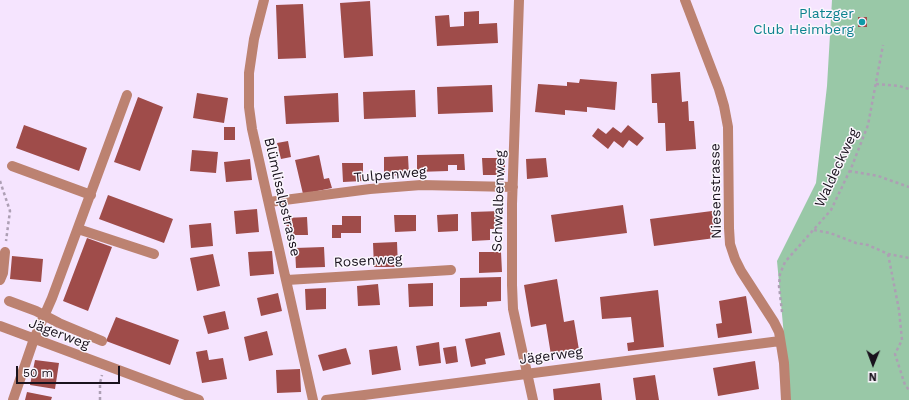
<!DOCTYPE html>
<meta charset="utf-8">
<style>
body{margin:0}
#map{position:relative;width:909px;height:400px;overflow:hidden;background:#f5e4fe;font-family:"Work Sans",sans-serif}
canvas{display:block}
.north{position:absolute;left:853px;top:344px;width:40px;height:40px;-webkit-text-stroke:3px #fbf6fd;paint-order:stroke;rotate:181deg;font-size:11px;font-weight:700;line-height:16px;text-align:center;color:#19121d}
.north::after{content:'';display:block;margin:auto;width:14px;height:18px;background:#19121d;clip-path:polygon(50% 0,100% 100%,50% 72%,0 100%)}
.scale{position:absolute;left:16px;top:366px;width:104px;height:18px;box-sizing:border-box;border:2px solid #19121d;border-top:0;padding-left:5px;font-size:12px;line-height:14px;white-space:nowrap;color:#19121d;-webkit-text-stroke:3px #fbf6fd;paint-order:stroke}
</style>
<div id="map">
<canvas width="909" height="400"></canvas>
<div class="north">N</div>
<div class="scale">50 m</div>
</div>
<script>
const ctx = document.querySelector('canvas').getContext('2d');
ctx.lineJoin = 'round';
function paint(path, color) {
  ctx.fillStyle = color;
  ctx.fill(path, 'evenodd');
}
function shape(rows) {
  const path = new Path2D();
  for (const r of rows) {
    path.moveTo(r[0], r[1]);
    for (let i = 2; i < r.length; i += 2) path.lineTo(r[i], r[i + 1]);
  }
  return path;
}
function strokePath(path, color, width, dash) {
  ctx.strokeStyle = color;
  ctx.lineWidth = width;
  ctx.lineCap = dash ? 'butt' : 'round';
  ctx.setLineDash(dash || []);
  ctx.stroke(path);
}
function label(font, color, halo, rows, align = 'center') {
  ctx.font = font + ' "Work Sans",sans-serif';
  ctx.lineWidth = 3;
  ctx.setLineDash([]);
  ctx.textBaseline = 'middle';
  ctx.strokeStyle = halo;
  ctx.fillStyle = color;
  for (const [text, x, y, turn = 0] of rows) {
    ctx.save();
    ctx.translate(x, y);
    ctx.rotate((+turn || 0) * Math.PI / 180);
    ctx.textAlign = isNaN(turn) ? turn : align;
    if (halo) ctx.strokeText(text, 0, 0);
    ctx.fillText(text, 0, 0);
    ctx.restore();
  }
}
paint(shape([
 [832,0,909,0,909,400,790,400,777,261,816,183,827,86]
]), '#99c8a7');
paint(shape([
 [370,1,373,56,344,58,340,3],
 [303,4,306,58,278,59,276,5],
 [479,11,479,24,497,23,498,43,437,46,435,16,449,15,450,27,464,26,464,12],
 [858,17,867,17,867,27,858,27],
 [680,72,682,102,688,101,689,121,694,121,696,149,666,151,665,123,658,123,657,103,652,103,651,74],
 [580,79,617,82,615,110,587,107,587,112,565,110,565,115,535,112,538,84,567,86,567,82,579,83],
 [492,85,493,112,438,114,437,87],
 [415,90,416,117,364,119,363,92],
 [197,93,228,98,224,123,193,118],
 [338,93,339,122,286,124,284,96],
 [138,97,163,107,140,171,114,162],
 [24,125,87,148,79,171,16,148],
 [628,125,644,138,637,146,629,140,623,148,614,141,608,149,592,136,598,128,606,134,613,127,621,133],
 [224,127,235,127,235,140,224,140],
 [288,141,291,157,281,159,277,143],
 [192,150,218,152,216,173,190,171],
 [464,154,465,170,457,170,457,165,448,165,448,171,417,172,417,155],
 [319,155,324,179,329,178,332,188,303,194,295,160],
 [408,156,409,175,384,176,384,157],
 [482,158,505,158,505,175,483,175],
 [546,158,548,177,527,179,526,159],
 [250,159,252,180,226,182,224,162],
 [342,163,363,163,363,181,343,182],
 [108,195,173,219,164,243,99,219],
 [623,205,627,233,555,242,551,215],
 [257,209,259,232,236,234,234,211],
 [501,211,502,229,490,229,490,240,472,241,471,212],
 [712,211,715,238,654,246,650,219],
 [458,214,458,231,438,232,437,215],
 [394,215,416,215,416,231,395,232],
 [342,216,361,216,361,233,341,233,341,238,332,238,332,225,342,225],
 [307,217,308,235,287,235,286,218],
 [211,223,213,246,191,248,189,225],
 [87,238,112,247,88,311,63,301],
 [397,242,398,267,374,267,373,243],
 [324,247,325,267,296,268,295,248],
 [272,251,274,274,250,276,248,252],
 [479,252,501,252,502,272,479,273],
 [213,254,220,286,197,291,190,258],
 [12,256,43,259,41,282,10,279],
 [501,277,501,301,487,302,487,306,460,307,460,278],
 [557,279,564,322,574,320,579,350,551,355,546,324,531,327,524,285],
 [433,283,433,306,409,307,408,284],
 [378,284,380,305,358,306,357,286],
 [326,288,326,309,306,310,305,289],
 [658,290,664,347,628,351,627,343,634,342,631,317,602,319,600,297],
 [278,293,282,311,261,316,257,298],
 [746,296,752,333,718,338,716,324,722,323,719,301],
 [225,311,229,329,208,334,203,316],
 [116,317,179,340,170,365,106,341],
 [267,331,273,355,249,361,244,337],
 [500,332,505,355,485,359,486,364,471,367,465,339],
 [439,342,441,363,419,366,416,346],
 [397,346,401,370,372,375,369,350],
 [456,346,458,362,446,364,443,348],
 [346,348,351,364,323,371,318,355],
 [207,350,209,360,223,358,227,379,202,383,196,352],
 [35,360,59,363,55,389,30,385],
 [755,361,759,389,718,396,713,368],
 [300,369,301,392,277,393,276,370],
 [655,375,659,400,636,400,633,378],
 [600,383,602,400,554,400,553,389],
 [27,392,52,397,51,400,25,400]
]), '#9f4c4a');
strokePath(shape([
 [876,84,899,86,909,89],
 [849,171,878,176,909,187],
 [0,181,10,211,6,241],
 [814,230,830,233,856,243,868,245,888,254,909,258],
 [888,254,899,310,902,340,895,354,905,385,909,390],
 [782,312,779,286,780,274,785,262,831,210,852,166,868,125,883,45],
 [100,400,100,383,102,375]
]), '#ad9fb4', 2.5, [3, 3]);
strokePath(shape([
 [264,0,254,39,249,73,249,107,252,129,313,400],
 [519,0,512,204,512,285,513,309,533,400],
 [685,0,719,89,724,106,728,127,729,228,730,244,735,259,741,271,774,322,779,332,784,363,786,400],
 [12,166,91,195],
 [269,202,370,189,421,185,513,187],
 [78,229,154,254],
 [0,280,3,273,5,252],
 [287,280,451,270],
 [9,301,36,311,59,323,102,341],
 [0,326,199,400],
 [13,400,34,339,52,298,127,95],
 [326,400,780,341]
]), '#bc8271', 10);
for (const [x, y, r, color] of [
 [862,22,4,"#0f9aa8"]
]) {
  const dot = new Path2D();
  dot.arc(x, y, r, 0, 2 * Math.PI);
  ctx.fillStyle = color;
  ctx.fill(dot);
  strokePath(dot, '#fbf6fd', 1.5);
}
label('14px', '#0d838f', '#fbf6fd', [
 ["Platzger",854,14],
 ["Club Heimberg",854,30]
], 'right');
label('14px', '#19121d', '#fbf6fd', [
 ["Waldeckweg",837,168,-65],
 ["Tulpenweg",390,175,-5],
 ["Niesenstrasse",716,191,-91],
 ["Blümlisalpstrasse",282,197,77],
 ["Schwalbenweg",499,201,-88],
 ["Rosenweg",368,261,-3],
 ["Jägerweg",59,334,21],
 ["Jägerweg",551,356,-7]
]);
</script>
